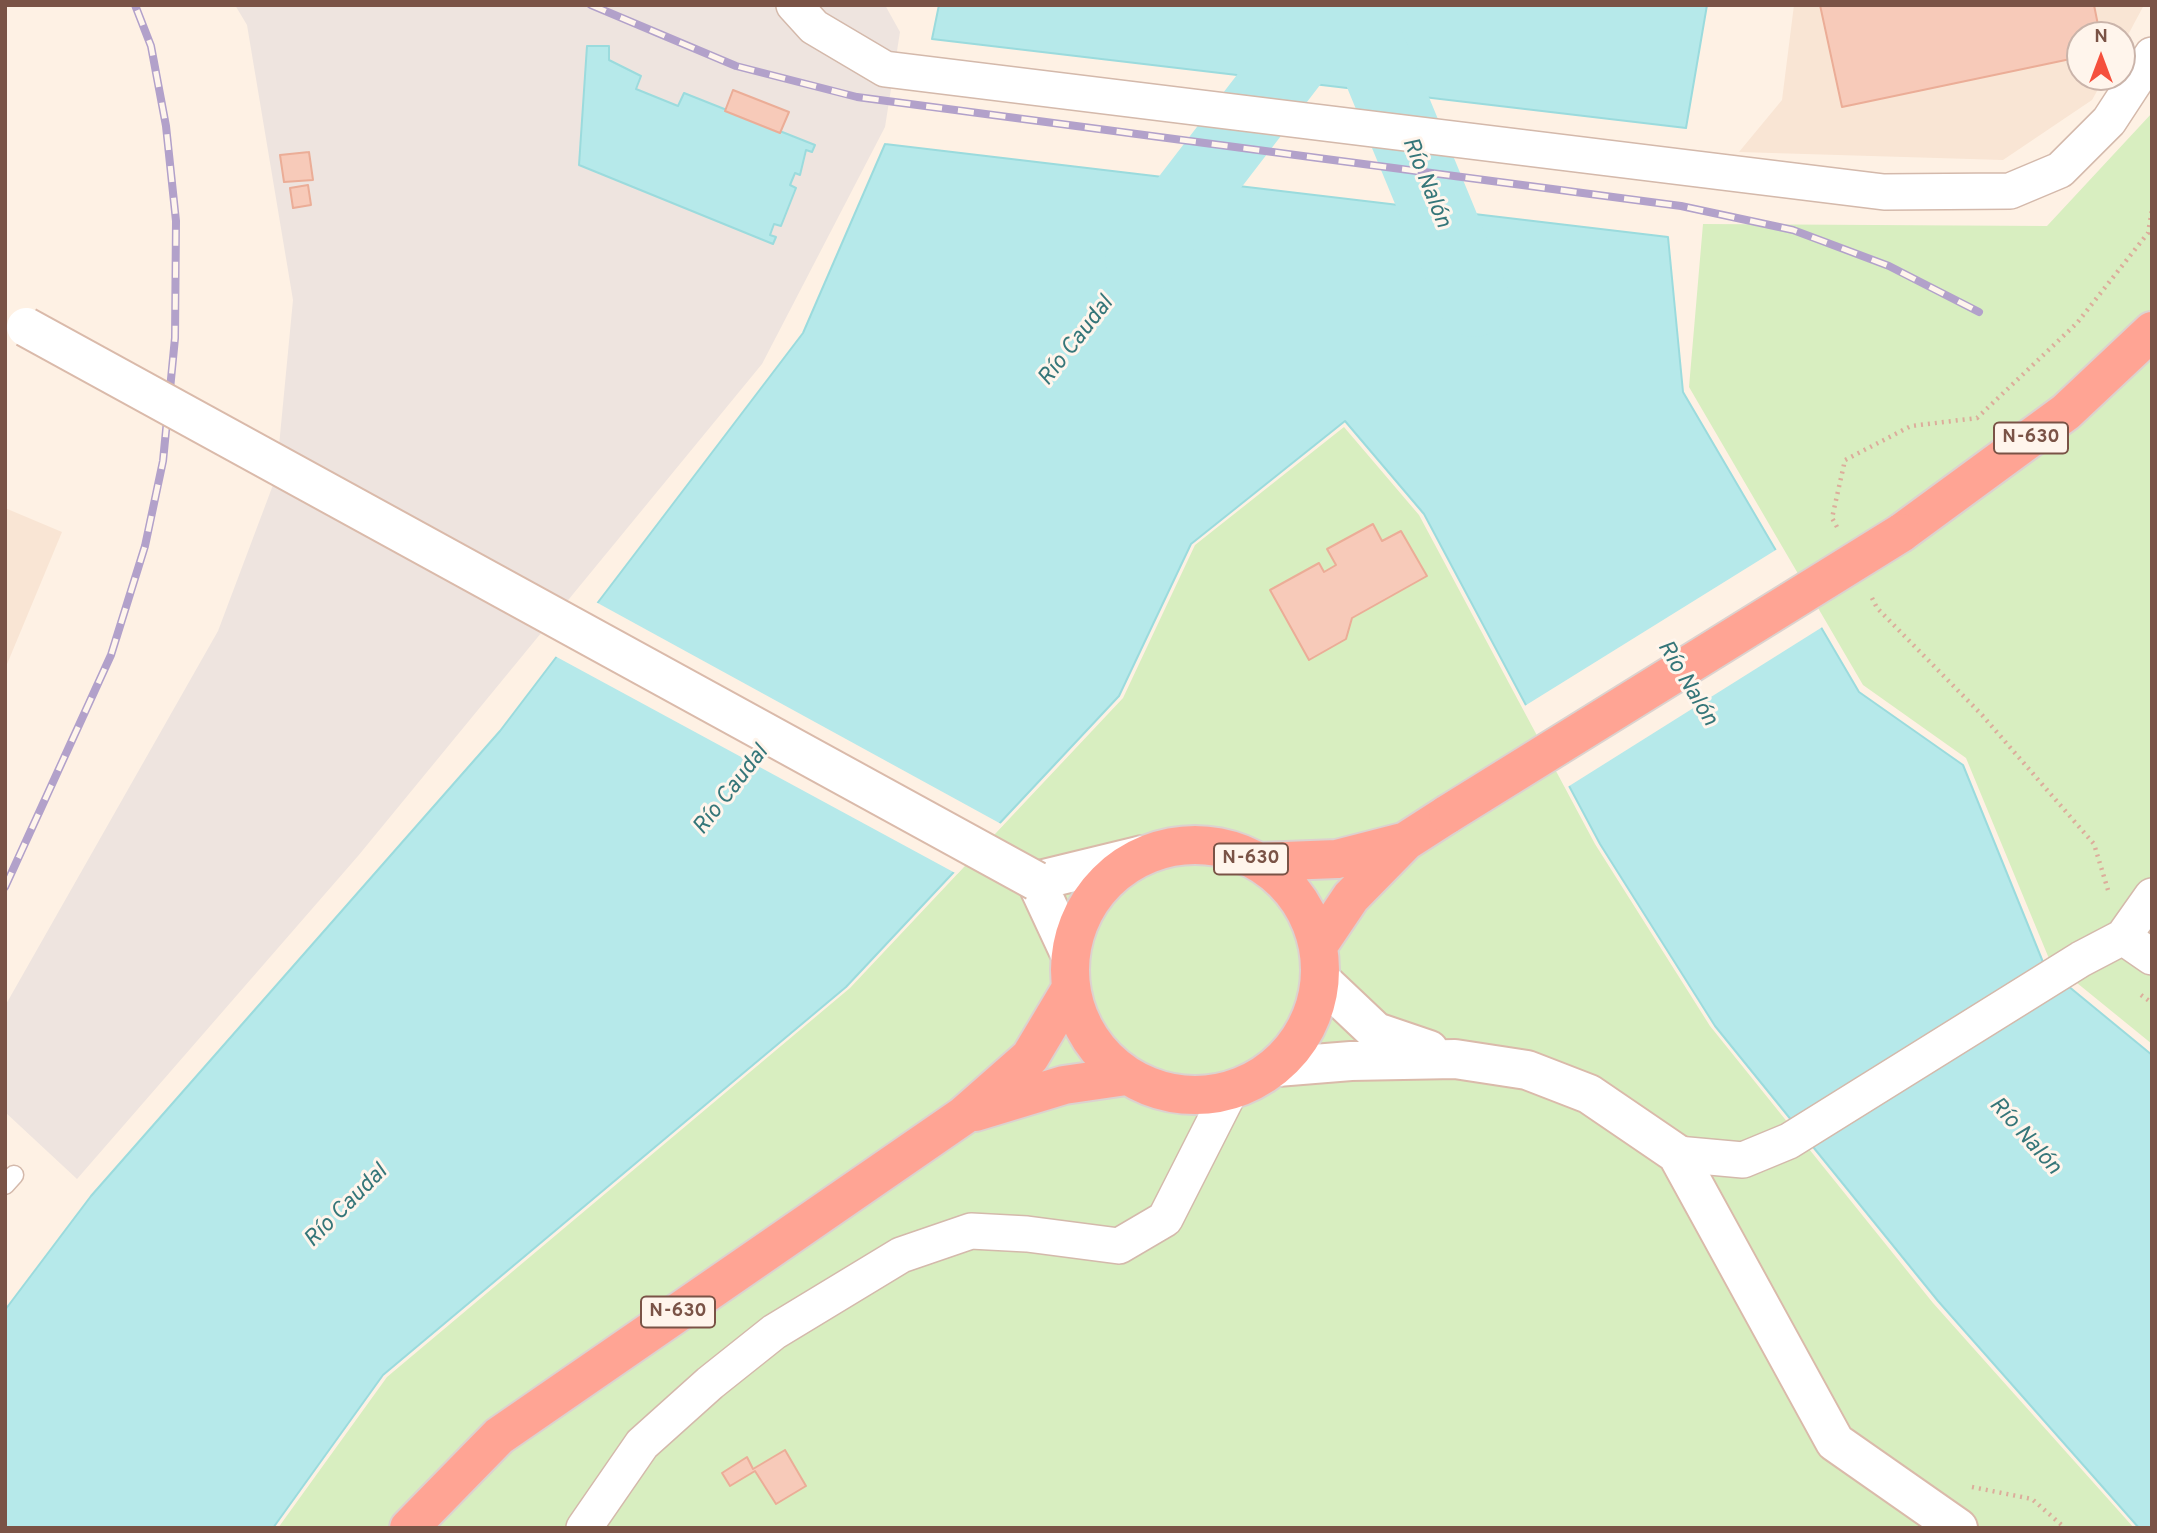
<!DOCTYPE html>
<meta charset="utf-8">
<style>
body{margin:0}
#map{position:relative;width:2157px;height:1533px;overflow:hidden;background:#fef1e4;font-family:Overpass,sans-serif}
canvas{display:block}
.frame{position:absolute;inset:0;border:7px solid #7a5346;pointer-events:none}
.north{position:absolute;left:2066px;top:21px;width:70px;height:70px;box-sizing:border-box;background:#fff5ec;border:2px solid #cab4aa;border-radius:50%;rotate:0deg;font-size:19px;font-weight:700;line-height:28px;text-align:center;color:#7a5346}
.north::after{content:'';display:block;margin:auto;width:24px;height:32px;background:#f5503d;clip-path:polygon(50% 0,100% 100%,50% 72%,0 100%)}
</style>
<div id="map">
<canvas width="2157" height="1533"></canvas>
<div class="frame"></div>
<div class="north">N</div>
</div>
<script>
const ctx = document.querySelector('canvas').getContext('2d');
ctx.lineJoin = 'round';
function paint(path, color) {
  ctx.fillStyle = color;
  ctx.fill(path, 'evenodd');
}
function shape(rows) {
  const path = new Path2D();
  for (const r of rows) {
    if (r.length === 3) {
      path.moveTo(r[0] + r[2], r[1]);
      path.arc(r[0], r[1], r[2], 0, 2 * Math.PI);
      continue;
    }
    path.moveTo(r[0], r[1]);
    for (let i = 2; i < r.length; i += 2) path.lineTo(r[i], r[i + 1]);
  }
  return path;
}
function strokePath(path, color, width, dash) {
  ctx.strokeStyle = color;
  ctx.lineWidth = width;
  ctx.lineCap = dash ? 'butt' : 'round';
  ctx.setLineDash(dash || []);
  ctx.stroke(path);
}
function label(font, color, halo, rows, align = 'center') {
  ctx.font = font + ' Overpass,sans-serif';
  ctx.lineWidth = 6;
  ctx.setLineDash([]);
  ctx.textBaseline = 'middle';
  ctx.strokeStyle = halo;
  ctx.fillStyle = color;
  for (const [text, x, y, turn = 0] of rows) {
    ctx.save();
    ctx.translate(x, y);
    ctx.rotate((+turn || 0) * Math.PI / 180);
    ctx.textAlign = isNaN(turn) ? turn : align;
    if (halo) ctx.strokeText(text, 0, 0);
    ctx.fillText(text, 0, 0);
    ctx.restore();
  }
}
paint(shape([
 [1794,5,2144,5,2122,46,2122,35,2080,35,2080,77,2105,77,2092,100,2003,160,1739,152,1782,100],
 [5,508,62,532,5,669]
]), '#f9e5d4');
paint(shape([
 [235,5,885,5,900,32,885,127,762,364,358,856,77,1179,5,1112,5,1006,218,631,276,477,293,300,247,25]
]), '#eee4df');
paint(shape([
 [2152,113,2152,1044,2050,961,1966,758,1863,685,1689,387,1703,224,2047,226],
 [1344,427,1419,515,1595,844,1710,1026,1933,1303,2134,1528,278,1528,387,1377,850,988,1123,698,1195,545]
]), '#d8eec0');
const water = shape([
 [939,5,1707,5,1686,128,932,39,939,5],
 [587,46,609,46,609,60,641,76,636,89,678,106,684,93,815,145,812,152,806,150,800,175,795,173,790,185,796,188,781,226,774,224,770,235,776,237,773,244,579,165,587,46],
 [885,144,1668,237,1683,392,1859,692,1963,765,2045,967,2152,1055,2152,1528,2139,1528,1938,1301,1715,1026,1600,844,1424,514,1345,421,1191,544,1119,696,846,987,383,1375,273,1528,5,1528,5,1310,91,1196,500,731,803,333,885,144]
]);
paint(water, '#b6e9ea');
strokePath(water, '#9bdbdd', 2);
paint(shape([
 [1779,548,1824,626,1566,788,1523,707],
 [594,601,1003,825,957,874,553,655]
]), '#fef1e4');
strokePath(shape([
 [1352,5,1474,301],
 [1141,259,1336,5]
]), '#b6e9ea', 72);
const building = shape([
 [1820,5,2094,5,2100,35,2080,35,2080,57,1842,107,1820,5],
 [733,90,789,112,780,133,725,111,733,90],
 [309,152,313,180,284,182,280,155,309,152],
 [308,185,311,205,293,208,290,188,308,185],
 [1373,524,1382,541,1401,531,1427,576,1352,618,1346,639,1309,660,1270,590,1319,563,1324,572,1336,565,1327,549,1373,524],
 [785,1450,806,1486,776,1504,755,1471,730,1486,722,1473,747,1457,753,1469,785,1450]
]);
paint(building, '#f7cab9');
strokePath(building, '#ebad97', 2);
const lane = shape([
 [5,1185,14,1175]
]);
const street = shape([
 [794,5,814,27,885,69,1884,192,2010,191,2060,170,2109,121,2152,55],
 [2123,937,2152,957],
 [1677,1154,1743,1160,1789,1141,2081,959,2123,937,2152,896],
 [584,1528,642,1444,710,1383,774,1332,901,1255,971,1231,1027,1234,1119,1246,1165,1219,1230,1091]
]);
const secondary = shape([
 [1070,954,1036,881,1143,855],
 [1321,980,1376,1032,1429,1050],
 [1277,1067,1351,1061,1455,1059,1527,1070,1589,1094,1677,1154,1835,1442,1958,1528]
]);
const highway = shape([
 [1901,533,2066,412,2152,331],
 [1195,970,125],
 [1260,862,1337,859,1403,842],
 [1320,943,1351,897,1406,841,1448,814],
 [975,1112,1064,1085,1126,1076],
 [409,1528,499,1436,963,1116,1030,1057,1070,990]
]);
strokePath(lane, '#d4b9ab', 21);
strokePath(street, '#d4b9ab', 38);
strokePath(secondary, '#dabaaa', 42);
strokePath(highway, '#dcd2cf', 42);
strokePath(shape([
 [1837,527,1832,518,1845,460,1911,426,1977,418,2077,323,2148,233,2152,210],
 [1872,598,1877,608,1982,715,2094,844,2108,890],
 [2141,995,2152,1003],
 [1972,1487,2032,1499,2065,1528]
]), '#dcad9b', 4.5, [2, 5]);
strokePath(lane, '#fff', 18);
strokePath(street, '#fff', 35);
strokePath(secondary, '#fff', 38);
strokePath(highway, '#ffa494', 38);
const rail = shape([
 [591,5,736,66,857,97,1681,206,1793,230,1889,266,1979,312],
 [5,887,111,655,145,546,163,461,175,338,176,221,166,126,151,46,135,5]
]);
strokePath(rail, '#b2a1ca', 8);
strokePath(rail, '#fff5ec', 5, [16]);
const secondaryBridge = shape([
 [26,327,1036,881]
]);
const highwayBridge = shape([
 [1448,814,1901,533]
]);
strokePath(secondaryBridge, '#dabaaa', 42, []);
strokePath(highwayBridge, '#dcd2cf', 42, []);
strokePath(secondaryBridge, '#fff', 38);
strokePath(highwayBridge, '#ffa494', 38);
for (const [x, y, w] of [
 [2031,438,74],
 [1251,859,74],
 [678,1312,74]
]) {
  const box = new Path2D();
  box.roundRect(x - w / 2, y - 15.5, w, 31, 5);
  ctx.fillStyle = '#fff5ec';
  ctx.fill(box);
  strokePath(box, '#7a5346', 2);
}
label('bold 19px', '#7a5346', null, [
 ["N-630",2031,438],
 ["N-630",1251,859],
 ["N-630",678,1312]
]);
label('italic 23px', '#357679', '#fff5ec', [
 ["Río Nalón",1425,183,68],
 ["Río Caudal",1077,342,-52],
 ["Río Nalón",1686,684,59],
 ["Río Caudal",732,791,-52],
 ["Río Nalón",2024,1137,48],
 ["Río Caudal",347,1207,-45]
]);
</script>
